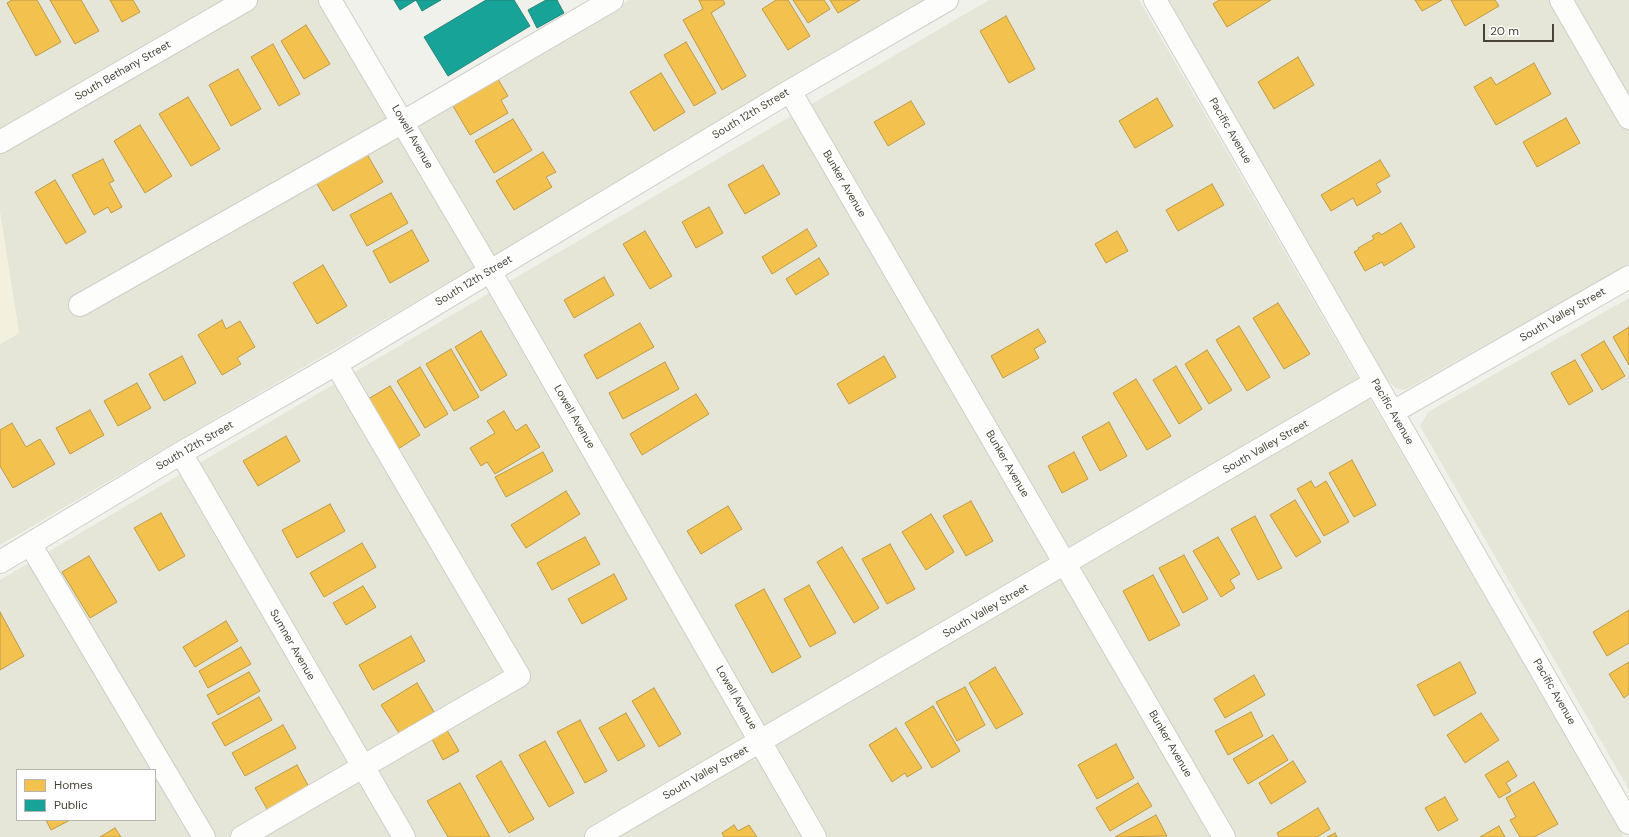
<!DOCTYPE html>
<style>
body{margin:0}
#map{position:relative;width:1629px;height:837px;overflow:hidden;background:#f1f1eb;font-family:"DM Sans",sans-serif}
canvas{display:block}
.legend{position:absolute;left:16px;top:769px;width:140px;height:52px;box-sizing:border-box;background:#fff;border:1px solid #b6b5af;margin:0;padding:5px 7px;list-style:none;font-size:12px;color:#484536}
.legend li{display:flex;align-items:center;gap:8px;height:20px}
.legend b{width:20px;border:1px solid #b6b5af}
.scale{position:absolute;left:1483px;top:24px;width:71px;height:18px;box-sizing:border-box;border:2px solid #484536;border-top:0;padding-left:5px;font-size:12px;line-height:14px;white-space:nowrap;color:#484536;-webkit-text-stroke:3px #fff;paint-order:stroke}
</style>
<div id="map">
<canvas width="1629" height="837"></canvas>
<ul class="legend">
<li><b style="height:11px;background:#f2c14e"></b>Homes</li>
<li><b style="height:11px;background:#17a398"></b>Public</li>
</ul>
<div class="scale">20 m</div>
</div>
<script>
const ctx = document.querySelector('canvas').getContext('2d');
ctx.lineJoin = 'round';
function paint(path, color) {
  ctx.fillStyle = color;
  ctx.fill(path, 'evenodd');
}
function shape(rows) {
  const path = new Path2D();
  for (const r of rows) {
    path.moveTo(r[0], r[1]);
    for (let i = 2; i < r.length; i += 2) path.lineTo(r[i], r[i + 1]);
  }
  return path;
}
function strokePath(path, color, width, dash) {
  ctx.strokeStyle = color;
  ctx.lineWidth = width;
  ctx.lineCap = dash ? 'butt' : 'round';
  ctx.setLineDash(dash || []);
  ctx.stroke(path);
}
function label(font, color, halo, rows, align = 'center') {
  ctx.font = font + ' "DM Sans",sans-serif';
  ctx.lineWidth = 4;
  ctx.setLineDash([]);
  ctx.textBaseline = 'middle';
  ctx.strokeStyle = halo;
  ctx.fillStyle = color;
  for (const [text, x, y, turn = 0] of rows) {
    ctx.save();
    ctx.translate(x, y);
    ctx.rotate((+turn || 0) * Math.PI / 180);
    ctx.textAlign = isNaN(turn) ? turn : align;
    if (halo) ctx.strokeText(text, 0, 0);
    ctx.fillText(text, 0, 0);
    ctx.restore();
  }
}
paint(shape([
 [0,0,319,0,397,136,629,0,930,0,0,545,0,344,19,333,0,213],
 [989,0,1139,0,1624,837,0,837,0,580],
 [17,770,155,770,155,820,17,820],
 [1168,0,1629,0,1629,264,1405,390,1397,389,1388,381],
 [1629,298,1629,790,1420,426,1428,412]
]), '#e5e5d8');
paint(shape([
 [0,213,19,333,0,344]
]), '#f4f0de');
const homes = shape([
 [12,0,37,0,61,42,36,56,7,3,12,0],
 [50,0,81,0,99,31,75,44,50,0],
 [110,0,133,0,140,12,122,22,110,0],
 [699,0,723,0,725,4,711,13,746,76,722,90,683,20,703,9,699,0],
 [776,0,788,0,810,36,788,50,762,9,776,0],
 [793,0,824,0,830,9,808,23,793,0],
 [830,0,860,0,838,13,830,0],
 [1219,0,1271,0,1227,27,1213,4,1219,0],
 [1415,0,1442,0,1422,11,1415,0],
 [1451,0,1495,0,1499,6,1465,26,1451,0],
 [1006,16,1035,69,1009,83,980,31,1006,16],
 [306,25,330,64,304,79,281,41,306,25],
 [686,42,716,93,694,106,664,55,686,42],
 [273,44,300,94,279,106,251,57,273,44],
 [1298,57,1314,85,1274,109,1258,82,1298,57],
 [1534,63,1551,94,1496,125,1474,87,1491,77,1496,85,1534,63],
 [238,69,261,109,231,126,209,85,238,69],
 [661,73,685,112,654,131,630,92,661,73],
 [498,79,508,96,501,100,508,113,470,135,453,106,498,79],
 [188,97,220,149,191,166,159,114,188,97],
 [1157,98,1173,126,1135,148,1119,121,1157,98],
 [911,101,925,124,888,146,874,122,911,101],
 [1566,118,1580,143,1537,167,1523,142,1566,118],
 [513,119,532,150,494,173,475,141,513,119],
 [140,125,172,176,145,193,114,141,140,125],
 [543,152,556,172,546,177,552,187,514,210,496,181,543,152],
 [367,154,383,182,333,211,317,184,367,154],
 [103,159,114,181,109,183,122,207,111,213,108,207,94,215,72,175,103,159],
 [1380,160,1390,176,1376,184,1381,192,1357,206,1353,198,1331,211,1321,195,1380,160],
 [763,165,780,194,745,214,728,185,763,165],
 [55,180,86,232,66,244,35,192,55,180],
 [1212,184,1224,205,1178,231,1166,210,1212,184],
 [391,193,408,223,367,246,350,215,391,193],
 [709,207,723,233,696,248,682,222,709,207],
 [1401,223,1415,247,1384,266,1382,262,1365,271,1354,252,1359,249,1358,248,1374,239,1372,236,1379,232,1381,235,1401,223],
 [807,229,817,246,772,274,762,257,807,229],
 [412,230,429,261,390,283,373,251,412,230],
 [645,231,672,276,650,289,623,244,645,231],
 [1117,231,1128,251,1106,263,1095,244,1117,231],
 [819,258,829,274,796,295,786,279,819,258],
 [323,265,347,306,317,324,293,283,323,265],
 [604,277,614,295,574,318,564,300,604,277],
 [1278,303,1310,354,1284,369,1253,318,1278,303],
 [222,320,226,329,240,321,255,347,237,358,241,364,222,375,198,335,222,320],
 [640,323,654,347,597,379,584,355,640,323],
 [1239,326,1270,377,1247,391,1216,340,1239,326],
 [1629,327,1629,365,1613,337,1629,327],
 [1038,329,1046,342,1034,349,1039,358,1003,378,991,356,1038,329],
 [481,331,507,375,481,391,455,347,481,331],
 [1604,341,1625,376,1602,390,1581,355,1604,341],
 [451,349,479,397,454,411,426,364,451,349],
 [1207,350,1232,390,1209,404,1185,364,1207,350],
 [182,356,196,383,164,401,149,374,182,356],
 [884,356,896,377,849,404,837,384,884,356],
 [1575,360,1593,391,1569,405,1551,373,1575,360],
 [665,362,679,389,623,419,609,393,665,362],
 [1176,366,1202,409,1179,424,1153,380,1176,366],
 [420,367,448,414,425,428,397,381,420,367],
 [1136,379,1171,436,1147,450,1113,393,1136,379],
 [137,383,151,408,118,426,104,401,137,383],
 [390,386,420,435,398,449,368,399,390,386],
 [696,394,709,414,642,455,630,434,696,394],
 [90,410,104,435,70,454,56,428,90,410],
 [504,411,516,431,526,424,540,447,495,474,487,462,481,466,470,448,495,433,487,421,504,411],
 [1109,422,1127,456,1100,471,1082,437,1109,422],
 [12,423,26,447,40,439,55,464,13,488,0,466,0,430,12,423],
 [286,436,300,461,258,486,243,461,286,436],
 [543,452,553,471,506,497,495,477,543,452],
 [1074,452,1088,479,1062,493,1048,466,1074,452],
 [1352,460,1376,505,1354,517,1329,473,1352,460],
 [1311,481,1315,488,1326,481,1349,522,1324,536,1297,489,1311,481],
 [566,491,580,514,526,548,511,525,566,491],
 [1295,500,1321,542,1296,557,1270,515,1295,500],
 [971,501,993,541,966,556,943,516,971,501],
 [330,504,345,531,297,558,282,530,330,504],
 [728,506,742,529,701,554,687,531,728,506],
 [161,513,185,556,159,571,134,528,161,513],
 [931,514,954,552,926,570,902,532,931,514],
 [1255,516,1282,568,1258,580,1231,529,1255,516],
 [585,537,600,564,552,590,537,563,585,537],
 [1218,537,1240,574,1230,580,1235,588,1221,597,1193,551,1218,537],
 [362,543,376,567,324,597,310,573,362,543],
 [890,544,915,589,887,604,862,559,890,544],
 [842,547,879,608,854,623,817,562,842,547],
 [1184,555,1208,599,1183,613,1159,568,1184,555],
 [89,556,117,602,90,618,62,572,89,556],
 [614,574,627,599,582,624,568,599,614,574],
 [1153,575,1180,625,1149,641,1123,591,1153,575],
 [809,585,836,633,810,647,784,599,809,585],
 [363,586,376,607,346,625,333,603,363,586],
 [764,589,801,657,772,673,735,605,764,589],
 [1629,610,1629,643,1607,656,1593,632,1629,610],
 [0,612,24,656,0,670,0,612],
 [226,621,238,641,195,667,183,647,226,621],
 [411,636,425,661,373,690,359,665,411,636],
 [241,647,251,664,208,688,199,671,241,647],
 [1460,662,1476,693,1434,716,1417,685,1460,662],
 [1629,662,1629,694,1624,698,1609,674,1629,662],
 [995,667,1023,714,996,729,969,683,995,667],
 [249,672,260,691,218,715,207,695,249,672],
 [1254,675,1265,695,1225,718,1214,699,1254,675],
 [417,683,434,712,399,733,381,705,417,683],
 [965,687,985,725,957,741,936,702,965,687],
 [654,688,681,734,659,747,632,701,654,688],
 [259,697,272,720,225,746,212,723,259,697],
 [933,706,960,751,932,768,905,723,933,706],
 [1251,712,1263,736,1228,755,1215,731,1251,712],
 [626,713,645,746,618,761,599,728,626,713],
 [1481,713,1499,740,1465,763,1447,735,1481,713],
 [580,720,607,771,585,783,557,732,580,720],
 [283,725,296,748,245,776,232,753,283,725],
 [896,728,922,768,907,777,905,773,892,782,869,745,896,728],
 [447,730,459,751,443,760,432,739,447,730],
 [1273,735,1288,760,1248,784,1233,759,1273,735],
 [545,741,574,793,549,807,519,755,545,741],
 [1116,744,1134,778,1097,799,1078,765,1116,744],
 [501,761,534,819,509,833,476,776,501,761],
 [1293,761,1306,782,1271,804,1259,783,1293,761],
 [1508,761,1517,776,1506,783,1511,791,1499,798,1485,775,1508,761],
 [297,765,311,791,270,814,255,788,297,765],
 [1534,782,1558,824,1534,837,1520,837,1510,820,1516,817,1506,798,1534,782],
 [460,783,490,837,448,837,427,801,460,783],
 [1138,783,1152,806,1110,831,1096,808,1138,783],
 [1445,797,1458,820,1438,831,1425,808,1445,797],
 [1318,808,1330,829,1317,837,1279,837,1277,833,1318,808],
 [1156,815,1167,836,1115,837,1156,815],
 [46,820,70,820,51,830,46,820],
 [734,825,738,831,749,825,757,837,724,837,722,833,734,825],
 [1499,826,1505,837,1480,837,1499,826],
 [115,828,121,837,100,837,115,828],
 [1335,833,1337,837,1327,837,1335,833]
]);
paint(homes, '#f2c14e');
strokePath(homes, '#bf9c47', 1);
const public = shape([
 [394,0,416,0,400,10,394,0],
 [416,0,441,0,422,11,416,0],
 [486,0,514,0,530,26,448,76,424,37,486,0],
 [546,0,557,0,564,13,537,28,528,10,546,0]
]);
paint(public, '#17a398');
strokePath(public, '#26877b', 1);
const minor = shape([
 [330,0,490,271,815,837],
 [1155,0,1629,823],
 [1561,0,1629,118],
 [790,91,1224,837],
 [0,142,246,0],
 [80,305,403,122,612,0],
 [1393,412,1629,277],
 [181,453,404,837],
 [30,544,204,837],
 [0,562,181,453,336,364,790,91,947,0],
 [242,837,519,676,336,364],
 [596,837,1375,382]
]);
strokePath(minor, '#cfcfc8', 24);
strokePath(minor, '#fdfdfc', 22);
label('11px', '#484536', '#fff', [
 ["South Bethany Street",123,71,-30],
 ["South 12th Street",751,114,-31],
 ["Pacific Avenue",1230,131,60],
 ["Lowell Avenue",412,137,60],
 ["Bunker Avenue",844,184,60],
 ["South 12th Street",474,281,-31],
 ["South Valley Street",1563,315,-30],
 ["Pacific Avenue",1392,412,60],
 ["Lowell Avenue",574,417,60],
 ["South 12th Street",195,446,-30],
 ["South Valley Street",1266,447,-30],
 ["Bunker Avenue",1007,464,60],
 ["South Valley Street",986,611,-30],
 ["Sumner Avenue",292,645,60],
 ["Pacific Avenue",1554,692,60],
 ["Lowell Avenue",736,698,60],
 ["Bunker Avenue",1170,744,60],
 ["South Valley Street",706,773,-30]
]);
</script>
